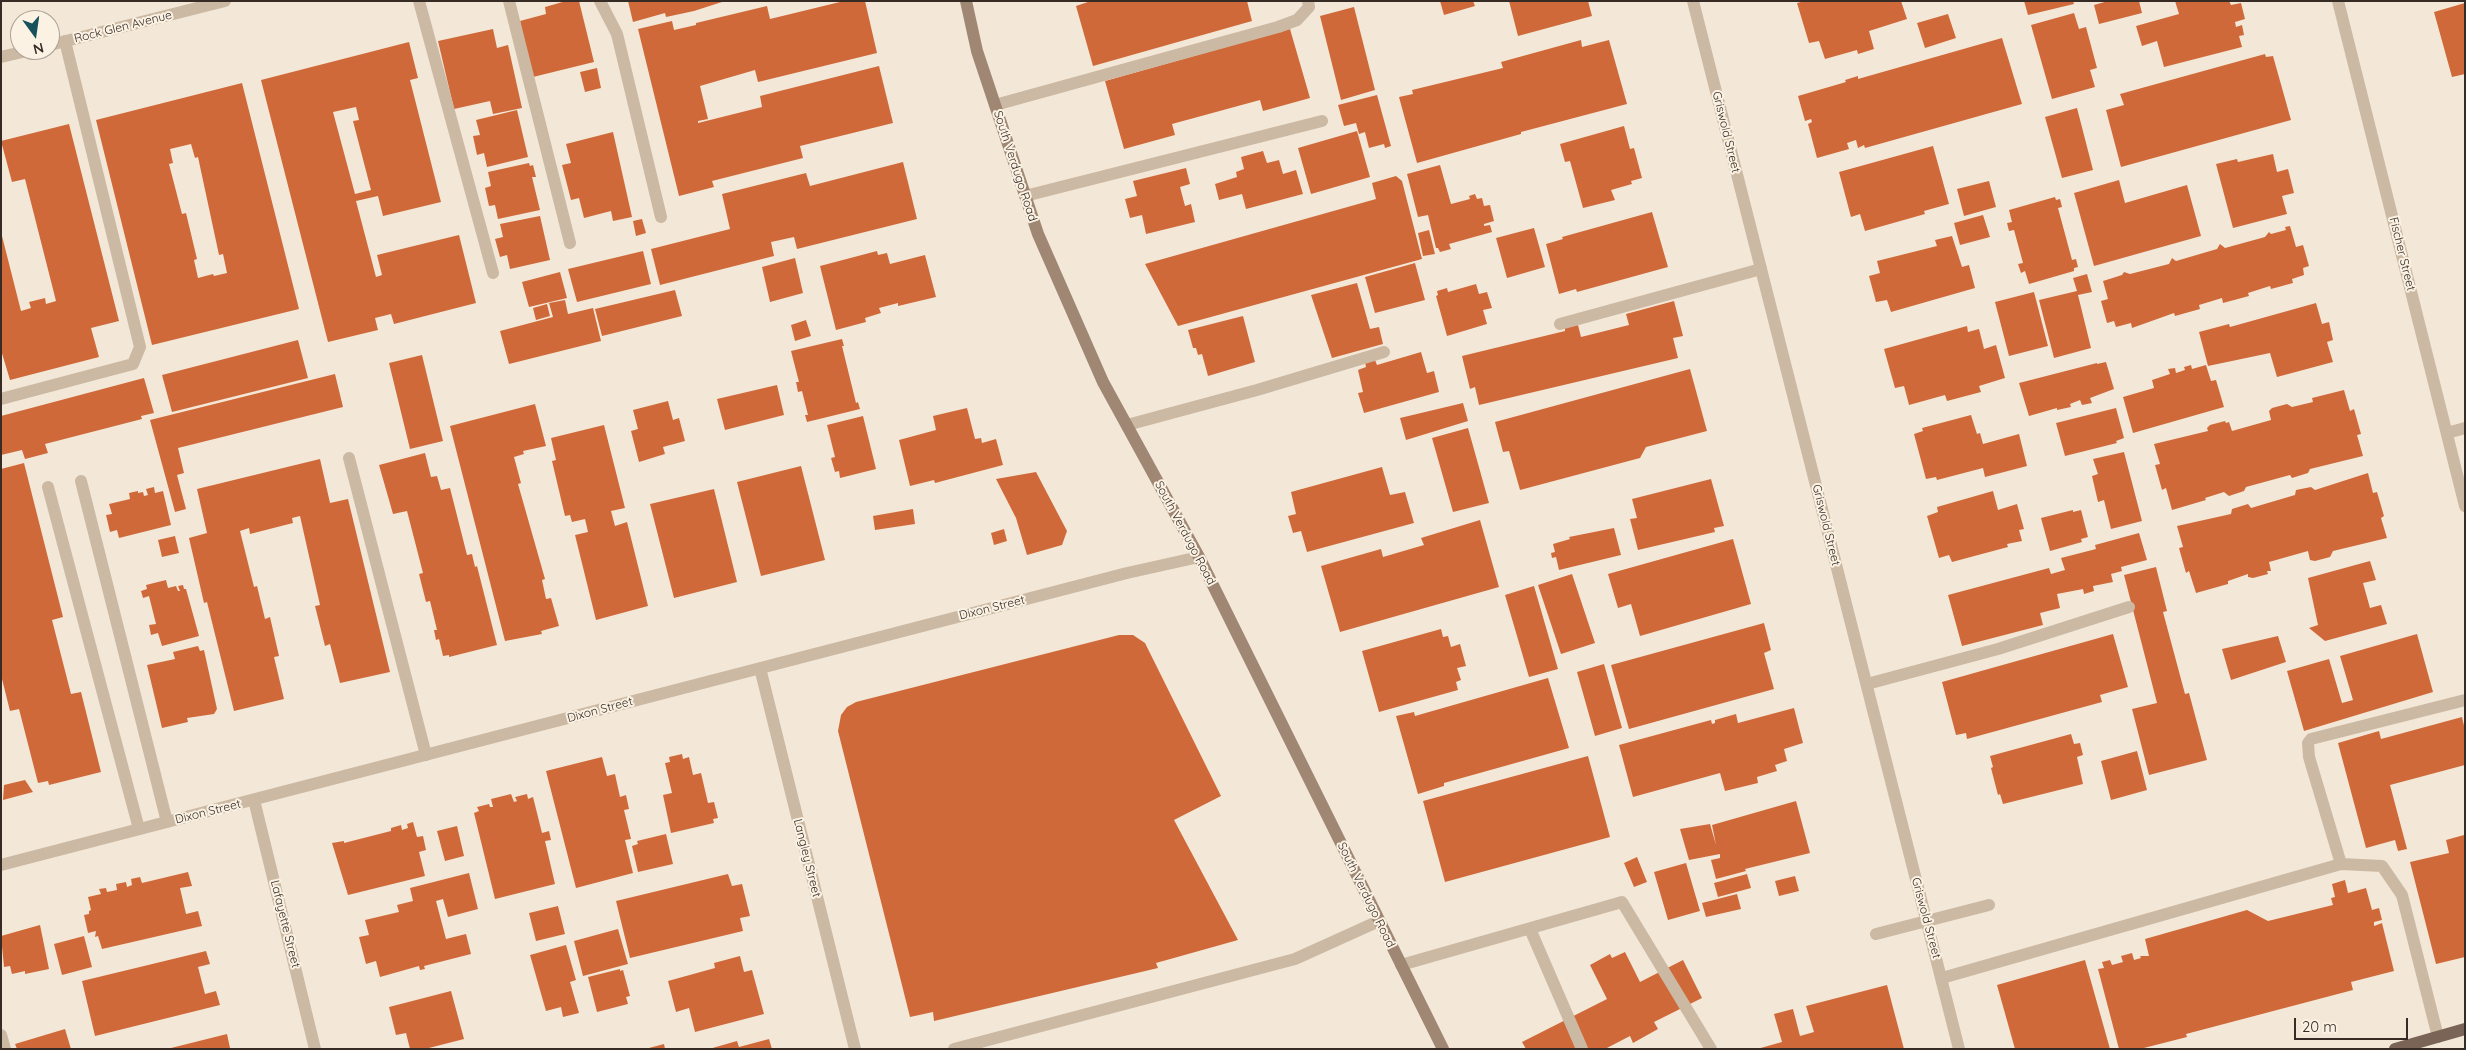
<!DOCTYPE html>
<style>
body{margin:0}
#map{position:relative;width:2466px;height:1050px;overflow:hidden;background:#f3e8d8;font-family:Quicksand,sans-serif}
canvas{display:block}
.frame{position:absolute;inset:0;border:2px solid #362c25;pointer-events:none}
.north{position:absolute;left:10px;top:10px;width:50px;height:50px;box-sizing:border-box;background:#fbf2e4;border:1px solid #aca398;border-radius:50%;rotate:166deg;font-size:14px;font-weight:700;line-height:20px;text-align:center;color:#362c25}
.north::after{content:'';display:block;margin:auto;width:18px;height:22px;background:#18515b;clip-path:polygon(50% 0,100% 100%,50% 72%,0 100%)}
.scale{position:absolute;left:2294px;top:1018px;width:114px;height:22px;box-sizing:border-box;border:2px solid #362c25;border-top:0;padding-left:6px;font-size:15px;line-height:18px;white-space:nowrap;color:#362c25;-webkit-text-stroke:4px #fbf2e4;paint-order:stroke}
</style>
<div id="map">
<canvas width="2466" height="1050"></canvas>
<div class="frame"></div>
<div class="north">N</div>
<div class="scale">20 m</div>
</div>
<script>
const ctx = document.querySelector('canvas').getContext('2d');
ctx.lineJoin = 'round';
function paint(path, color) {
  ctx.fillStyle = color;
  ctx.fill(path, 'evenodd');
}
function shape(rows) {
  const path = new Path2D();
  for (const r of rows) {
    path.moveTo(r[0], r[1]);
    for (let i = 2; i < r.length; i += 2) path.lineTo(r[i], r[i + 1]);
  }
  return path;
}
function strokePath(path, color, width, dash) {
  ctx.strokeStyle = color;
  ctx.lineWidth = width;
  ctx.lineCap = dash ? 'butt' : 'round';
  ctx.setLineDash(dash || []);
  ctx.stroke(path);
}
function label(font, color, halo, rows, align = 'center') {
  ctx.font = font + ' Quicksand,sans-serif';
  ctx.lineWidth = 4;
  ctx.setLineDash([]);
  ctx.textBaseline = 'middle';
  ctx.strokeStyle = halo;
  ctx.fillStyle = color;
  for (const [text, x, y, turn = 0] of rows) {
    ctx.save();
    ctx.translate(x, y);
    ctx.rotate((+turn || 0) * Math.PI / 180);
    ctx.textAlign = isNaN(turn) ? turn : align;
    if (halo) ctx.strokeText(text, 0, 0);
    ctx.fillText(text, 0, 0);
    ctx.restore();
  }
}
paint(shape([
 [566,1,579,1,594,62,533,77,520,21,546,14,545,7],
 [628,1,722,1,722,2,694,11,666,17,665,13,633,22],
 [844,1,865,1,877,53,758,82,755,70,700,86,708,119,698,121,698,123,762,107,760,96,879,66,893,123,800,146,803,158,712,181,714,187,679,196,638,29,672,21,674,30,696,25,696,23,767,6,770,19],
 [1091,1,1247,1,1252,21,1093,66,1076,6],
 [1440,1,1473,1,1475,6,1444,15],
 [1509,1,1588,1,1592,16,1518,36],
 [1805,1,1901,1,1907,19,1869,31,1874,49,1858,54,1857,50,1825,59,1819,41,1809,43,1797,3],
 [2024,1,2073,1,2074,4,2028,15],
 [2108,1,2139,1,2142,13,2099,24,2094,5],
 [2175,1,2229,1,2231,5,2241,3,2245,19,2235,22,2236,27,2242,25,2244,35,2239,36,2242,47,2164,67,2157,41,2142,46,2136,26,2179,14],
 [2465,3,2465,74,2452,77,2434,12],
 [1354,7,1375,90,1341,100,1320,16],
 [2074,13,2079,29,2086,27,2097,68,2090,70,2095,87,2052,99,2031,25],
 [1948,14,1956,38,1925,48,1917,23],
 [493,29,497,48,508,45,522,108,493,114,490,101,454,109,438,41],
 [1290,29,1310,98,1263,111,1260,100,1172,124,1175,135,1124,149,1105,81],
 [2002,38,2022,104,1865,148,1864,145,1858,148,1856,140,1847,143,1849,149,1817,158,1808,124,1812,122,1811,119,1805,121,1798,96,1846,82,1845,80,1858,76,1858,79],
 [1581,40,1582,47,1609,40,1627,104,1521,132,1521,134,1417,163,1399,97,1413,94,1412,90,1503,68,1501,62],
 [409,42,418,78,410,80,441,202,383,216,378,196,356,201,376,277,382,275,377,255,459,235,476,303,394,324,391,314,375,318,378,330,328,342,261,80],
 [356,107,359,120,353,121,371,190,355,194,333,112],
 [2265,54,2266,57,2273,56,2291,120,2121,167,2106,110,2124,105,2120,94],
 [597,68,601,88,585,92,580,72],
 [242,83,299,309,152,345,96,120],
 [191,144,195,158,198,157,219,255,223,254,227,273,214,276,213,274,198,278,194,260,197,259,186,213,182,214,169,164,173,163,170,149],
 [1377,95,1391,146,1385,148,1384,144,1369,148,1365,132,1359,134,1356,123,1344,126,1338,105],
 [2077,108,2093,170,2062,178,2045,117],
 [517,110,528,157,487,167,484,153,477,155,473,136,480,135,476,120],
 [69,124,119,321,91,328,99,357,10,380,1,350,1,232,21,311,31,308,29,302,45,298,46,304,56,301,25,179,12,182,1,141],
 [1624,126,1630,149,1634,148,1642,178,1631,181,1632,184,1611,190,1615,200,1583,208,1570,161,1565,162,1560,144],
 [1357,131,1370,177,1311,194,1298,148],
 [613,132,632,217,613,221,611,211,584,218,579,198,571,200,562,165,571,163,566,144],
 [1933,146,1949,204,1924,211,1925,214,1865,231,1860,214,1851,217,1839,172],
 [1263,151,1267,163,1279,160,1283,174,1296,170,1303,194,1246,209,1242,194,1219,200,1215,184,1237,177,1236,172,1244,169,1241,157],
 [2273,154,2277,172,2288,169,2294,193,2282,196,2287,214,2233,228,2216,164,2237,159,2238,162],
 [903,162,917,219,797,249,794,237,771,242,774,256,660,285,651,249,730,229,722,194,806,173,810,186],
 [529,163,530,166,533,165,536,177,532,177,540,210,498,219,495,205,489,206,485,188,491,186,488,172],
 [1440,165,1451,204,1470,199,1469,196,1475,194,1477,199,1482,198,1484,206,1490,205,1494,221,1484,224,1484,226,1490,225,1492,232,1449,244,1451,249,1440,252,1438,248,1436,248,1428,215,1418,217,1407,174],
 [1186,168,1190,184,1180,187,1185,206,1191,204,1195,222,1146,234,1142,215,1130,218,1125,199,1137,196,1133,181],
 [1396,176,1402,181,1422,259,1178,326,1145,264,1376,199,1372,183],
 [2119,180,2125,203,2187,185,2201,236,2094,266,2074,193],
 [1989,181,1996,207,1964,216,1957,189],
 [2055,197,2056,200,2060,199,2062,207,2058,208,2072,260,2076,259,2078,267,2074,268,2074,271,2029,284,2025,271,2021,273,2018,264,2023,263,2014,230,2009,231,2007,223,2012,222,2009,210],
 [1652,212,1668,267,1577,292,1576,289,1559,294,1546,244,1563,239,1562,237],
 [1983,215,1990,237,1960,245,1954,223],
 [540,216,550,260,510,269,507,255,500,257,495,239,503,237,500,224],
 [642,219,646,233,636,236,633,221],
 [2290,226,2296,247,2303,245,2309,266,2303,268,2304,275,2292,279,2293,283,2271,289,2270,286,2248,293,2249,296,2223,303,2222,298,2199,305,2200,309,2175,316,2174,313,2132,328,2131,323,2116,327,2114,321,2107,323,2101,301,2108,299,2103,281,2122,275,2124,272,2130,274,2169,264,2172,258,2176,261,2217,249,2220,244,2225,248,2265,237,2269,232,2271,234,2286,230,2285,227],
 [1534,228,1545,267,1507,278,1496,238],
 [1429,230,1435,254,1423,256,1418,233],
 [1952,236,1962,267,1969,265,1975,288,1891,312,1887,300,1876,302,1869,276,1880,273,1877,261,1937,246,1935,240],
 [643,251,651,284,577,302,568,269],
 [877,251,878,255,887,253,890,264,925,255,936,297,898,306,898,303,879,308,881,313,865,318,866,322,836,330,820,266],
 [795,258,803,293,770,302,762,267],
 [1415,263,1425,300,1375,313,1365,277],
 [560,272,567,298,529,307,522,282],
 [2087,274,2092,292,2078,295,2091,348,2054,358,2039,300,2077,291,2073,278],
 [1357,283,1370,329,1379,327,1383,344,1332,358,1311,295],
 [1476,284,1479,294,1487,292,1492,308,1483,310,1487,324,1447,336,1436,296,1438,295,1437,291,1447,288,1448,292],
 [675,290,682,316,602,336,595,309],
 [2034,292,2048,346,2009,356,1995,302],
 [565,300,568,314,593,308,601,341,509,364,500,331,553,317,549,303],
 [1674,301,1683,336,1673,338,1678,358,1479,405,1475,387,1470,389,1462,356,1565,331,1565,328,1578,325,1581,337,1629,325,1626,314],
 [2316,303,2322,324,2329,322,2333,340,2327,342,2333,362,2277,377,2270,353,2208,366,2199,332,2229,324,2230,327],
 [547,304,550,316,536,320,533,308],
 [1243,316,1255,362,1208,376,1202,354,1198,355,1196,348,1193,348,1188,330],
 [806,320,811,336,795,341,791,325],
 [1967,326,1968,332,1979,329,1984,349,1996,345,2005,378,1979,386,1981,392,1947,401,1945,395,1909,405,1904,386,1895,388,1884,349],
 [842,339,844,346,842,346,856,403,858,402,860,409,807,422,805,415,808,415,802,391,798,392,796,382,799,382,791,351],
 [298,340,308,378,172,412,162,375],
 [1421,352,1427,373,1434,371,1439,392,1364,413,1358,393,1363,392,1358,370,1366,367,1365,362,1375,360,1377,365],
 [422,355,443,441,410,449,389,363],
 [2106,362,2114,389,2090,398,2092,403,2082,405,2080,400,2070,404,2071,407,2057,410,2057,408,2029,416,2019,383,2097,363,2097,364],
 [2191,365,2192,369,2206,365,2211,381,2216,380,2224,407,2133,433,2123,397,2154,388,2152,380,2170,374,2168,369,2175,368,2176,373,2185,370,2184,367],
 [1690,369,1707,431,1646,447,1640,458,1520,490,1509,451,1503,452,1495,422],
 [335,374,343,407,178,448,184,473,177,475,186,509,175,512,150,420],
 [144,378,154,413,141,416,142,419,45,444,48,453,25,459,22,450,1,455,1,416],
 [777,385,784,415,725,430,717,399],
 [2344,390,2350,411,2354,409,2361,434,2357,435,2363,456,2310,469,2308,473,2292,478,2290,475,2246,487,2244,491,2229,496,2224,492,2205,498,2206,500,2172,510,2166,488,2162,490,2155,465,2160,464,2154,444,2208,431,2207,428,2210,425,2225,421,2226,423,2229,422,2232,431,2271,420,2269,411,2272,408,2287,404,2292,407,2313,402,2312,398],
 [668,401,673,420,679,418,685,441,663,447,665,454,639,462,631,431,638,429,633,410],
 [1463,403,1468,421,1406,440,1400,418],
 [535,404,546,446,523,451,524,454,514,457,521,483,518,484,545,579,542,580,546,599,551,598,559,626,541,631,542,634,505,641,450,426],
 [967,408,975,439,981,438,982,443,996,439,1003,465,935,483,934,480,910,486,899,440,936,430,933,416],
 [2116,408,2124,438,2116,441,2117,443,2065,456,2056,423],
 [1971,415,1977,434,1980,433,1983,444,2019,434,2027,466,1985,477,1983,468,1937,480,1936,477,1926,479,1914,434,1923,431,1922,428],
 [863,416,876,469,840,478,839,471,835,472,831,458,835,457,827,425],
 [604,425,625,508,611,511,615,526,627,522,648,606,596,620,575,535,588,532,585,519,572,522,570,515,565,516,552,461,556,460,551,438],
 [1468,428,1489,503,1453,512,1432,438],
 [2124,452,2142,521,2111,529,2104,500,2098,502,2092,476,2098,474,2093,459],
 [425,453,431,477,437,476,441,490,450,488,467,555,472,554,475,567,477,566,497,645,449,657,449,655,443,656,439,639,436,640,434,630,437,630,430,601,426,602,419,574,423,573,407,511,393,514,379,465],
 [320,459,330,503,348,499,390,672,340,683,330,644,325,646,315,606,320,605,300,516,292,518,293,523,250,534,249,528,240,531,254,587,257,586,265,619,270,617,279,656,274,657,284,699,234,711,207,602,204,603,189,538,207,533,197,489],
 [24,463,63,617,52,620,71,694,81,692,101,772,49,785,48,781,38,783,19,709,10,711,1,675,1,469],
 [801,466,825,560,761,576,737,482],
 [1382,467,1390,495,1405,492,1414,523,1307,552,1301,531,1293,533,1288,516,1296,514,1291,492],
 [1036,472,1067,531,1062,545,1027,555,1016,518,996,479],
 [2368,473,2373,493,2377,492,2384,516,2381,518,2387,538,2333,551,2330,557,2315,561,2310,560,2308,551,2269,562,2271,571,2267,571,2268,574,2253,578,2248,577,2248,574,2228,581,2228,584,2196,593,2189,571,2186,573,2179,548,2183,547,2177,526,2231,514,2232,509,2248,504,2251,508,2295,495,2296,490,2311,487,2315,490],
 [1711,479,1724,526,1714,528,1715,532,1638,550,1630,519,1637,518,1632,499],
 [154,487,155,493,163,491,171,525,119,538,117,530,110,532,106,515,112,514,109,504,130,499,129,493,138,491,138,493,143,492,144,496,148,495,146,489],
 [714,489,737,582,674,598,650,504],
 [1993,491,1998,510,2017,504,2024,529,2019,530,2022,541,2007,544,2008,547,1952,562,1949,555,1939,558,1927,516,1938,512,1937,507],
 [913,509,915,524,875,530,873,516],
 [2073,510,2073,512,2081,510,2088,537,2081,539,2082,542,2050,551,2041,518],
 [1480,520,1499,587,1340,632,1321,566,1381,549,1383,557,1424,545,1421,538],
 [1614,528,1621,555,1559,570,1556,557,1552,558,1551,553,1555,552,1553,544,1570,539,1569,537],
 [1004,529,1007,541,994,545,991,533],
 [2139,533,2147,560,2121,567,2122,571,2111,574,2113,582,2093,586,2094,591,2084,594,2083,589,2057,594,2060,608,2040,613,2043,625,1962,646,1948,595,2049,568,2051,574,2065,570,2061,558,2096,549,2095,545],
 [175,536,179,553,162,557,158,540],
 [1733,539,1751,604,1640,636,1631,604,1618,608,1608,574],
 [2370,561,2376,580,2363,583,2370,608,2381,605,2387,624,2325,641,2309,628,2318,625,2308,578],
 [2156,567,2167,611,2163,612,2185,694,2189,693,2207,760,2149,775,2132,709,2157,703,2124,575],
 [1572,574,1595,643,1561,654,1538,585],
 [166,580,168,588,176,586,178,591,180,591,178,586,183,585,184,589,186,589,199,636,162,646,158,633,151,635,149,625,156,624,149,596,143,598,141,591,147,589,146,585],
 [1534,586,1558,669,1529,677,1505,595],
 [1764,623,1771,650,1764,653,1774,689,1629,729,1611,665],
 [1441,629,1443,637,1448,636,1451,647,1460,644,1466,666,1457,668,1461,680,1456,682,1458,690,1379,712,1362,651],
 [2113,634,2128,687,2100,695,2102,702,1967,739,1966,733,1956,735,1942,682],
 [2417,634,2433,692,2304,731,2287,671,2329,659,2342,703,2353,700,2340,656],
 [1119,635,1133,635,1145,643,1221,796,1174,820,1238,940,1156,963,1158,968,934,1021,933,1012,910,1017,838,731,841,715,847,707,856,702],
 [2278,636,2286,662,2231,680,2222,649],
 [198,646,200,651,204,650,217,709,214,714,187,718,188,722,162,728,147,665,175,659,173,652],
 [1604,664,1622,728,1595,736,1577,672],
 [1548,678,1569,748,1444,783,1444,786,1418,794,1396,716,1414,712,1415,716],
 [1794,708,1803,743,1784,749,1787,761,1775,765,1777,771,1757,777,1758,783,1725,791,1720,773,1633,797,1619,745,1711,720,1712,724,1715,723,1715,720,1736,714,1738,723],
 [2462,717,2465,730,2465,765,2390,785,2407,849,2398,851,2395,840,2366,848,2338,743,2379,731,2381,739],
 [2071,734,2074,744,2080,743,2083,755,2077,757,2083,784,2003,804,2000,794,1998,795,1991,768,1993,767,1990,756],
 [2137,751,2147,790,2111,800,2101,761],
 [682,754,683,759,689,757,693,775,701,773,708,803,714,802,718,818,713,819,714,823,671,833,663,795,672,793,665,763,670,762,669,757],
 [1588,756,1610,837,1445,882,1423,801],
 [602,757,607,776,615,774,620,797,626,795,629,809,624,810,631,839,625,840,633,873,576,888,546,771],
 [25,780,33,792,3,800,4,785],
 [511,794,514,802,517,801,515,797,527,794,528,799,533,797,542,833,549,831,551,840,545,841,555,884,495,899,474,813,479,811,477,807,489,804,490,807,493,807,491,799],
 [1796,801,1810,853,1745,869,1746,871,1716,879,1711,860,1720,858,1720,854,1689,860,1680,829,1710,824,1716,845,1712,825],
 [413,822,417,837,423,836,426,850,419,852,425,876,348,895,332,843,344,841,344,843,391,831,391,828,401,825,402,830,408,828,407,824],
 [457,826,464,856,445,861,437,831],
 [666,834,673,864,638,872,632,846,638,844,637,841],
 [2464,835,2465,957,2436,964,2410,862,2449,853,2446,840],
 [1637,857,1647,882,1634,887,1624,863],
 [1686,863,1700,911,1668,920,1654,872],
 [188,872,192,886,180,888,186,914,198,911,202,926,102,949,98,936,95,937,96,931,88,933,84,915,89,914,89,911,91,910,88,897,101,894,99,889,106,888,107,892,117,890,116,884,126,882,127,887,132,885,131,879,140,877,142,883],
 [469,873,478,909,448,917,443,899,436,901,446,939,466,934,471,954,424,966,425,969,420,970,419,966,380,977,376,961,366,964,359,937,369,935,365,920,399,912,397,905,413,901,410,888],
 [728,874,732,886,742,884,750,916,740,918,743,931,630,958,616,901],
 [1747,874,1751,888,1718,897,1714,883],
 [1795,876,1799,891,1779,896,1775,881],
 [2345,880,2348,893,2366,888,2372,910,2379,908,2382,920,2374,922,2374,926,2382,923,2394,971,2351,982,2353,990,2186,1034,2187,1037,2140,1049,2119,1049,2098,969,2104,968,2102,962,2110,960,2112,965,2123,962,2121,956,2132,953,2134,960,2141,958,2140,956,2149,956,2145,939,2247,910,2268,921,2333,905,2331,898,2335,897,2332,884],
 [1737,894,1741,909,1706,917,1702,903],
 [558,906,565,934,536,941,529,913],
 [40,925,49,969,25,974,25,971,12,974,10,966,4,967,1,936],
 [618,929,628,964,583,976,574,941],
 [84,936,92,967,62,975,54,944],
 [566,945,576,980,570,982,579,1013,563,1017,561,1007,546,1011,530,955],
 [206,951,210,964,198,967,205,994,216,991,220,1005,95,1036,82,981],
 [1625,952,1640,982,1683,960,1702,998,1654,1022,1658,1029,1633,1043,1630,1036,1605,1049,1526,1049,1522,1042,1607,999,1590,965,1610,954,1612,958],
 [740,956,744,972,752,970,764,1014,695,1032,689,1008,676,1012,668,981,715,968,714,963],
 [2085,960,2110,1049,2015,1049,1997,985],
 [620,969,620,971,623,970,630,996,626,997,628,1004,597,1012,588,977],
 [1887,985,1904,1049,1757,1049,1782,1042,1774,1014,1793,1009,1800,1036,1814,1032,1806,1006],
 [451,991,464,1039,425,1049,410,1049,406,1033,396,1035,389,1007],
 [65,1029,71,1049,17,1049,15,1044],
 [227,1034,230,1048,171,1049,171,1048],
 [769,1039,772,1049,709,1049,737,1041,739,1047],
 [664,1044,665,1049,649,1049,649,1048]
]), '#d06939');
strokePath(shape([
 [419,1,493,273],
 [509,1,570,243],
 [600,1,617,34,661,217],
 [995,105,1278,27,1297,20,1309,7,1308,1],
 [1025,196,1322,121],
 [1560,324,1761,269],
 [1,399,133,364,140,347,65,41],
 [1127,425,1257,390,1384,352],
 [2447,433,2465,428],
 [349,458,426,755],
 [81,481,167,822],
 [48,487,139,829],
 [1867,684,1998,649,2129,607],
 [2341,864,2309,757,2308,743,2311,739,2465,700],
 [1530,929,1582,1049],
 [1876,934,1989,905],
 [1401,965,1622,902,1711,1049],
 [1942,978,2341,864,2382,866,2402,895,2438,1037],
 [1,1035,5,1049],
 [954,1049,1295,959,1379,921]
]), '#ccb9a3', 12);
strokePath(shape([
 [1693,1,1959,1049],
 [2338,1,2465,506],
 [50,45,225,1],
 [1,57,31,50],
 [760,668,855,1049],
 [254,800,315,1049],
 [1,865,1127,573,1199,557]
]), '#ccb9a3', 12);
strokePath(shape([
 [966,1,977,51,1038,234,1103,382,1199,557,1443,1049]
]), '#a08774', 12);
strokePath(shape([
 [2395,1049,2465,1029]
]), '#7a6455', 12);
label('12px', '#362c25', '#fbf2e4', [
 ["Rock Glen Avenue",123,27,-14],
 ["Griswold Street",1726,132,76],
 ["South Verdugo Road",1015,166,72],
 ["Fischer Street",2402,254,76],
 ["Griswold Street",1826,525,76],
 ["South Verdugo Road",1185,533,62],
 ["Dixon Street",992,608,-14],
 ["Dixon Street",600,710,-15],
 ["Dixon Street",208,812,-14],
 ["Langley Street",807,858,76],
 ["South Verdugo Road",1366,895,64],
 ["Griswold Street",1926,918,75],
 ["Lafayette Street",285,924,76]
]);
</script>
